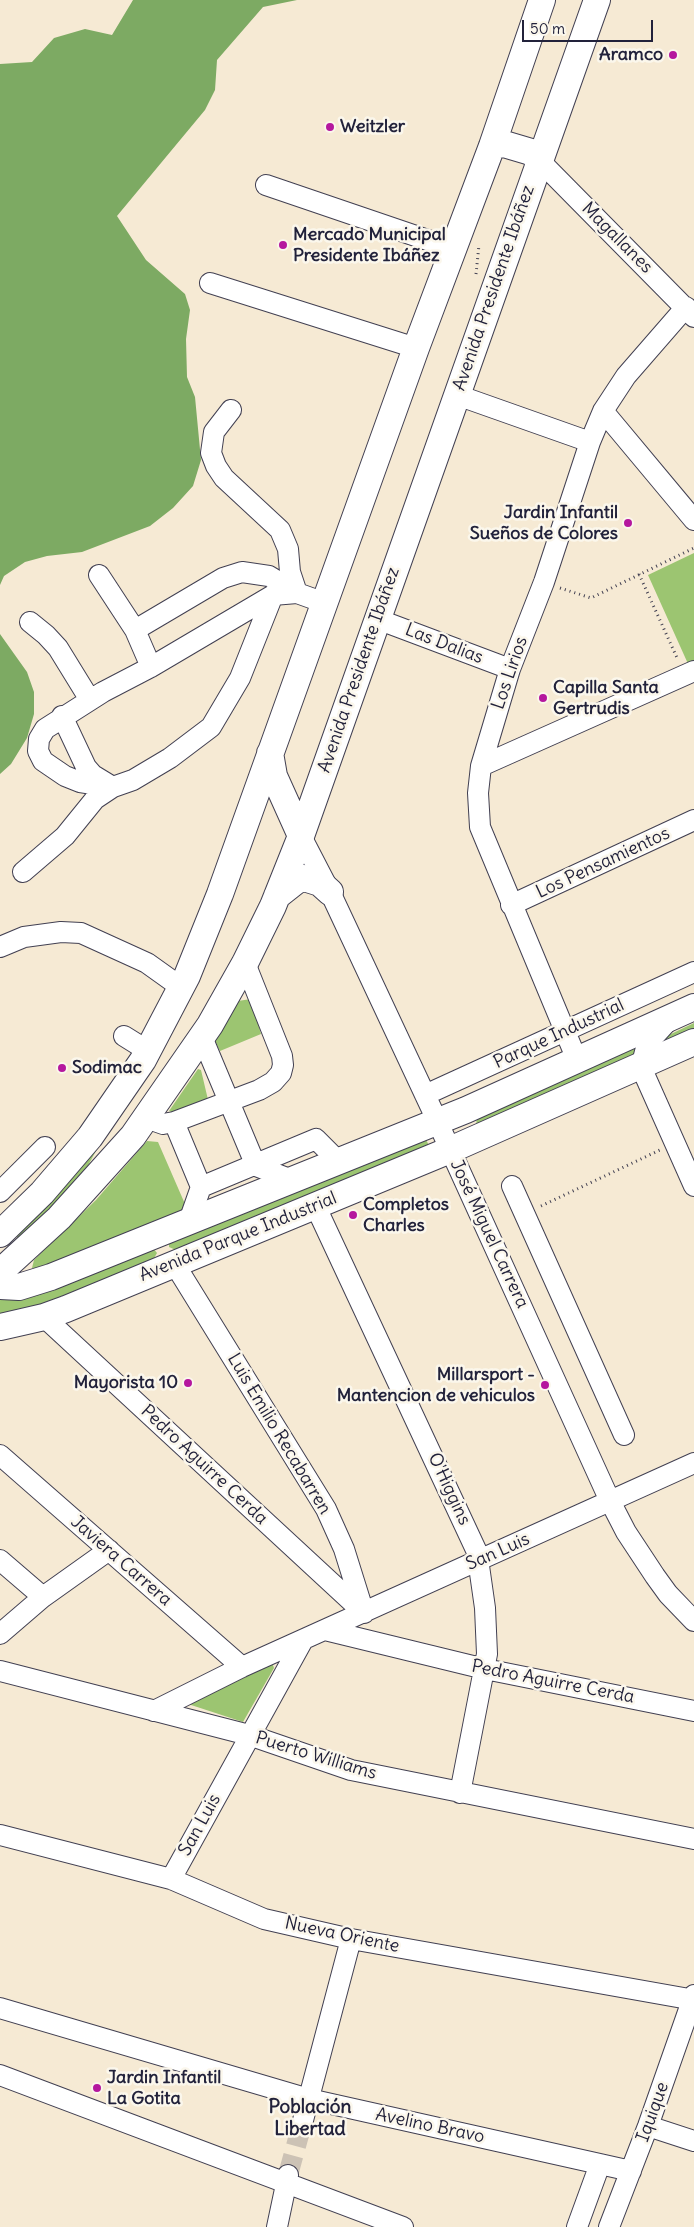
<!DOCTYPE html>
<meta charset="utf-8">
<style>
body{margin:0}
#map{position:relative;width:694px;height:2227px;overflow:hidden;background:#f6ead4;font-family:Delius,sans-serif}
canvas{display:block}
.scale{position:absolute;left:522px;top:20px;width:131px;height:22px;box-sizing:border-box;border:2px solid #22223b;border-top:0;padding-left:6px;font-size:15px;line-height:18px;white-space:nowrap;color:#22223b;-webkit-text-stroke:4px #fbf7ec;paint-order:stroke}
</style>
<div id="map">
<canvas width="694" height="2227"></canvas>
<div class="scale">50 m</div>
</div>
<script>
const ctx = document.querySelector('canvas').getContext('2d');
ctx.lineJoin = 'round';
function paint(path, color) {
  ctx.fillStyle = color;
  ctx.fill(path, 'evenodd');
}
function shape(rows) {
  const path = new Path2D();
  for (const r of rows) {
    path.moveTo(r[0], r[1]);
    for (let i = 2; i < r.length; i += 2) path.lineTo(r[i], r[i + 1]);
  }
  return path;
}
function strokePath(path, color, width, dash) {
  ctx.strokeStyle = color;
  ctx.lineWidth = width;
  ctx.lineCap = dash ? 'butt' : 'round';
  ctx.setLineDash(dash || []);
  ctx.stroke(path);
}
function label(font, color, halo, rows, align = 'center') {
  ctx.font = font + ' Delius,sans-serif';
  ctx.lineWidth = 5;
  ctx.setLineDash([]);
  ctx.textBaseline = 'middle';
  ctx.strokeStyle = halo;
  ctx.fillStyle = color;
  for (const [text, x, y, turn = 0] of rows) {
    ctx.save();
    ctx.translate(x, y);
    ctx.rotate((+turn || 0) * Math.PI / 180);
    ctx.textAlign = isNaN(turn) ? turn : align;
    if (halo) ctx.strokeText(text, 0, 0);
    ctx.fillText(text, 0, 0);
    ctx.restore();
  }
}
paint(shape([
 [694,553,694,664,689,666,648,575],
 [251,999,261,1034,220,1051,215,1041,238,1001],
 [694,1023,694,1035,654,1046,671,1034],
 [639,1045,629,1063,476,1126,477,1116],
 [198,1069,201,1070,209,1104,178,1114,169,1111],
 [425,1138,431,1149,178,1251,169,1247,169,1241],
 [102,1140,85,1171,21,1241,15,1235],
 [147,1141,158,1142,185,1204,182,1211,37,1269,32,1268,34,1260,96,1200],
 [153,1248,157,1253,153,1260,29,1311,0,1318,0,1296],
 [272,1662,274,1668,243,1722,188,1704]
]), '#9cc571');
paint(shape([
 [133,0,297,0,263,7,217,60,215,90,205,110,117,216,146,260,185,294,190,310,186,339,187,377,195,397,201,460,193,486,173,508,150,526,82,552,47,556,25,562,4,576,0,585,0,64,32,62,54,38,85,29,112,35],
 [0,634,27,672,34,692,34,714,27,738,11,764,0,774]
]), '#7daa63');
strokePath(shape([
 [288,2175,302,2124]
]), '#ccc2b5', 20, [20, 10]);
const minor = shape([
 [539,160,694,317],
 [266,185,454,249],
 [210,283,416,348],
 [457,395,590,442],
 [231,410,214,432,211,453,216,466,224,478,280,530,288,549,290,572,297,593],
 [603,411,694,520],
 [99,575,135,630,151,667],
 [377,619,510,669],
 [30,622,46,635,58,648,90,700],
 [135,630,223,578,242,572,269,576,297,593],
 [62,716,86,767,93,775,111,786],
 [481,766,694,671],
 [113,787,80,782,65,776,43,761,38,751,39,739,45,729,103,692,151,667,273,595,297,593,325,603],
 [301,836,330,892,434,1114,610,1501,626,1532,655,1576,668,1594,694,1621],
 [23,872,65,836,95,799,113,787,133,780,170,758,211,727,240,678,273,595],
 [511,905,694,820],
 [0,947,24,937,61,932,81,933,147,963,182,988],
 [667,1022,647,1044,641,1067,694,1186],
 [124,1036,148,1051],
 [202,1037,256,1166,292,1180],
 [577,1060,480,827,478,793,481,766,510,669,544,582,590,442,603,411,626,376,686,307],
 [425,1095,694,972],
 [146,1118,163,1124,174,1122,259,1090,273,1082,281,1073,283,1065,282,1056,245,963],
 [174,1122,201,1187,189,1221],
 [512,1186,624,1435],
 [201,1187,316,1139,338,1161],
 [0,1192,45,1147],
 [315,1205,477,1552,485,1608,487,1654,460,1793],
 [174,1263,326,1509,344,1549,364,1613],
 [32,1322,44,1317,364,1613],
 [0,1455,242,1667],
 [0,1560,43,1597],
 [325,1630,485,1669,694,1711],
 [0,1634,43,1597,109,1550],
 [0,1671,249,1735,351,1770,694,1839],
 [154,1711,242,1667,694,1463],
 [0,1835,171,1879,264,1919,351,1939,694,2000],
 [171,1879,303,1640],
 [0,2008,309,2099,631,2171],
 [0,2075,403,2227],
 [302,2124,351,1939],
 [648,2126,694,2141],
 [277,2227,288,2175],
 [577,2227,600,2164],
 [609,2227,648,2126,694,1995]
]);
const major = shape([
 [492,146,504,144,531,152,539,160],
 [270,753,274,776,301,836],
 [277,896,296,881,304,878,320,883,330,892],
 [0,1234,42,1193,90,1137,143,1060,187,976,220,894,416,348,492,146,542,0],
 [0,1272,59,1218,133,1136,210,1025,245,963,273,906,301,836,597,0],
 [0,1286,19,1287,51,1277,466,1110,694,1007],
 [0,1327,44,1317,66,1309,450,1150,694,1042]
]);
strokePath(minor, '#424052', 22);
strokePath(major, '#424052', 28);
strokePath(shape([
 [476,274,479,245],
 [639,574,678,660],
 [560,588,591,598,694,548],
 [541,1206,660,1150]
]), '#424052', 3, [1, 4]);
strokePath(minor, '#fff', 20);
strokePath(major, '#fff', 26);
for (const [x, y, r, color] of [
 [673,55,5,"#b5179e"],
 [330,127,5,"#b5179e"],
 [283,245,5,"#b5179e"],
 [628,523,5,"#b5179e"],
 [543,698,5,"#b5179e"],
 [62,1068,5,"#b5179e"],
 [353,1215,5,"#b5179e"],
 [188,1383,5,"#b5179e"],
 [545,1385,5,"#b5179e"],
 [97,2088,5,"#b5179e"]
]) {
  const dot = new Path2D();
  dot.arc(x, y, r, 0, 2 * Math.PI);
  ctx.fillStyle = color;
  ctx.fill(dot);
  strokePath(dot, '#fbf7ec', 2);
}
label('bold 18px', '#22223b', '#fbf7ec', [
 ["Aramco",663,55,"right"],
 ["Weitzler",340,127],
 ["Mercado Municipal",293,235],
 ["Presidente Ibáñez",293,256],
 ["Jardin Infantil",618,513,"right"],
 ["Sueños de Colores",618,534,"right"],
 ["Capilla Santa",553,688],
 ["Gertrudis",553,709],
 ["Sodimac",72,1068],
 ["Completos",363,1205],
 ["Charles",363,1226],
 ["Millarsport -",535,1375,"right"],
 ["Mantencion de vehiculos",535,1396,"right"],
 ["Mayorista 10",178,1383,"right"],
 ["Jardin Infantil",107,2078],
 ["La Gotita",107,2099]
], 'left');
label('18px', '#22223b', '#fbf7ec', [
 ["Magallanes",617,238,45],
 ["Avenida Presidente Ibáñez",494,288,-71],
 ["Las Dalias",444,644,21],
 ["Avenida Presidente Ibáñez",359,670,-71],
 ["Los Lirios",510,673,-71],
 ["Los Pensamientos",603,863,-25],
 ["Parque Industrial",559,1034,-25],
 ["José Miguel Carrera",489,1234,65],
 ["Avenida Parque Industrial",238,1237,-22],
 ["Luis Emilio Recabarren",279,1434,59],
 ["Pedro Aguirre Cerda",204,1465,43],
 ["O'Higgins",449,1489,65],
 ["San Luis",498,1552,-24],
 ["Javiera Carrera",121,1561,41],
 ["Pedro Aguirre Cerda",553,1682,11],
 ["Puerto Williams",316,1756,17],
 ["San Luis",200,1825,-61],
 ["Nueva Oriente",342,1935,12],
 ["Iquique",653,2112,-70],
 ["Avelino Bravo",430,2126,12]
]);
label('bold 19px', '#22223b', '#fbf7ec', [
 ["Población",310,2108],
 ["Libertad",310,2130]
]);
</script>
